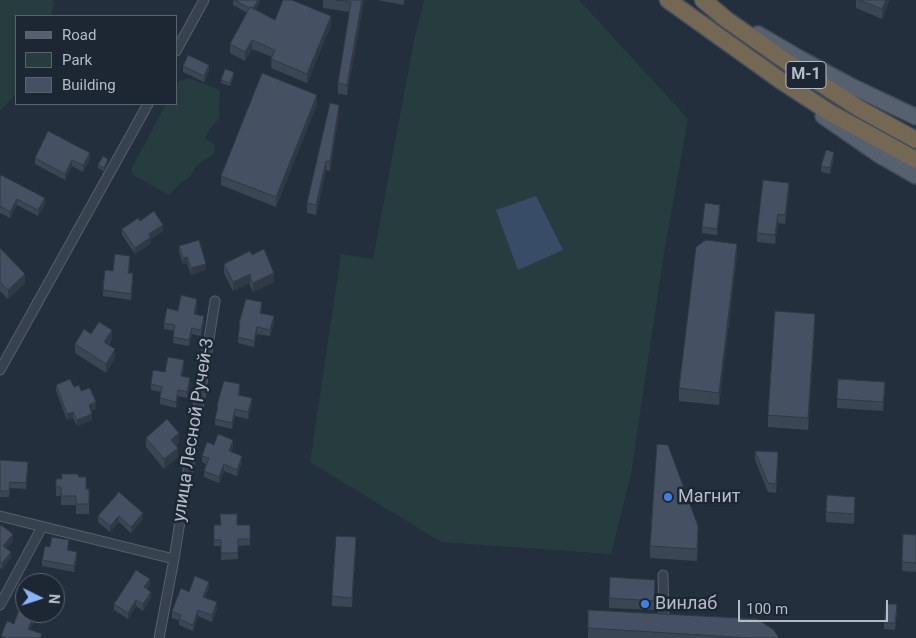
<!DOCTYPE html>
<meta charset="utf-8">
<style>
body{margin:0}
#map{position:relative;width:916px;height:638px;overflow:hidden;background:#242f3e;font-family:Roboto,sans-serif}
canvas{display:block}
.legend{position:absolute;left:15px;top:15px;width:162px;height:90px;box-sizing:border-box;background:#1d2633;border:1px solid #59626f;margin:0;padding:6px 9px;list-style:none;font-size:15px;color:#b4bcc9}
.legend li{display:flex;align-items:center;gap:10px;height:25px}
.legend b{width:25px;border:1px solid #59626f}
.north{position:absolute;left:15px;top:573px;width:50px;height:50px;box-sizing:border-box;background:#1d2633;border:1px solid #59626f;border-radius:50%;rotate:94deg;font-size:14px;font-weight:700;line-height:20px;text-align:center;color:#b4bcc9}
.north::after{content:'';display:block;margin:auto;width:18px;height:22px;background:#8ab4f8;clip-path:polygon(50% 0,100% 100%,50% 72%,0 100%)}
.scale{position:absolute;left:738px;top:600px;width:150px;height:22px;box-sizing:border-box;border:2px solid #b4bcc9;border-top:0;padding-left:6px;font-size:15px;line-height:18px;white-space:nowrap;color:#b4bcc9;-webkit-text-stroke:4px #1d2633;paint-order:stroke}
</style>
<div id="map">
<canvas width="916" height="638"></canvas>
<ul class="legend">
<li><b style="height:6px;background:#56606e"></b>Road</li>
<li><b style="height:14px;background:#263c3f"></b>Park</li>
<li><b style="height:14px;background:#455162"></b>Building</li>
</ul>
<div class="north">N</div>
<div class="scale">100 m</div>
</div>
<script>
const ctx = document.querySelector('canvas').getContext('2d');
ctx.lineJoin = 'round';
function paint(path, color) {
  ctx.fillStyle = color;
  ctx.fill(path, 'evenodd');
}
function shape(rows) {
  const path = new Path2D();
  for (const r of rows) {
    path.moveTo(r[0], r[1]);
    for (let i = 2; i < r.length; i += 2) path.lineTo(r[i], r[i + 1]);
  }
  return path;
}
function strokePath(path, color, width, dash) {
  ctx.strokeStyle = color;
  ctx.lineWidth = width;
  ctx.lineCap = dash ? 'butt' : 'round';
  ctx.setLineDash(dash || []);
  ctx.stroke(path);
}
function label(font, color, halo, rows, align = 'center') {
  ctx.font = font + ' Roboto,sans-serif';
  ctx.lineWidth = 5;
  ctx.setLineDash([]);
  ctx.textBaseline = 'middle';
  ctx.strokeStyle = halo;
  ctx.fillStyle = color;
  for (const [text, x, y, turn = 0] of rows) {
    ctx.save();
    ctx.translate(x, y);
    ctx.rotate((+turn || 0) * Math.PI / 180);
    ctx.textAlign = isNaN(turn) ? turn : align;
    if (halo) ctx.strokeText(text, 0, 0);
    ctx.fillText(text, 0, 0);
    ctx.restore();
  }
}
paint(shape([
 [0,0,52,0,54,2,51,16,16,16,16,94,0,111],
 [424,0,579,0,688,119,664,253,631,474,611,554,441,542,310,462,341,254,373,259,414,41],
 [188,78,220,90,219,119,212,126,205,138,215,145,214,154,197,165,190,177,179,185,169,195,133,175,131,170,166,104,176,104,177,82]
]), '#263c3f');
paint(shape([
 [536,196,563,250,518,270,496,210]
]), '#394c67');
const street = shape([
 [176,51,204,0],
 [0,370,148,104],
 [0,516,174,559,215,301],
 [663,575,664,625],
 [0,605,42,527],
 [159,638,174,559]
]);
const primary = shape([
 [758,34,799,58,849,85,916,117],
 [823,116,881,156,916,176]
]);
const highway = shape([
 [668,0,780,80,829,112,916,160],
 [703,0,727,20,787,62,860,109,916,140]
]);
strokePath(street, '#565f6c', 11);
strokePath(primary, '#414a57', 18);
strokePath(highway, '#434c59', 19);
strokePath(street, '#38414e', 9);
strokePath(primary, '#56606e', 15);
strokePath(highway, '#746855', 16);
paint(shape([
 [233,0,260,0,260,2,256,10,275,20,331,25,307,83,271,68,272,57,252,49,245,61,230,53,230,44,247,13,233,5],
 [323,0,364,0,347,95,338,94,338,83,350,12,323,8],
 [377,0,404,0,404,5],
 [856,0,889,0,889,1,882,19,856,8],
 [183,66,209,71,204,82,183,72],
 [234,75,230,86,221,83,221,80],
 [317,104,276,207,221,185,221,176],
 [339,114,330,171,326,170,316,215,307,213,307,203],
 [35,158,90,159,83,172,72,166,65,180,35,164],
 [834,159,830,174,821,172,821,166],
 [108,162,104,171,98,168,98,165],
 [0,178,45,204,38,216,17,205,10,218,0,213],
 [789,192,785,224,778,223,775,244,757,242,757,233],
 [720,211,717,235,702,233,702,227],
 [140,221,163,231,151,239,151,243,135,254,122,235,122,229],
 [179,246,206,270,191,275,187,263,183,264,179,252],
 [0,248,25,283,8,299,0,291],
 [252,255,274,282,253,292,250,286,250,283,233,291,224,273,224,264],
 [737,256,719,405,679,401,679,388],
 [130,262,129,273,133,280,131,300,103,296,103,290,113,271],
 [197,305,196,314,204,322,201,336,192,334,189,346,173,343,174,331,164,329,164,323,178,311],
 [262,308,261,313,274,322,270,336,257,334,254,347,238,343,238,337,239,330,239,323],
 [815,326,808,430,768,427,768,415],
 [91,334,112,339,109,345,115,358,106,373,75,353,75,344],
 [184,367,182,376,190,384,187,398,178,396,176,408,160,404,160,398,161,392,151,390,151,384,165,372],
 [56,385,74,387,81,391,96,409,91,411,92,420,77,426,73,418,67,420,56,391],
 [240,390,239,396,252,404,248,419,235,416,232,429,215,425,215,419,217,412,217,405],
 [885,391,883,411,837,408,837,399],
 [146,438,179,442,176,445,178,457,164,469,146,447],
 [214,445,233,447,231,452,242,462,237,476,224,471,219,483,204,477,204,471,206,464,202,462,202,456],
 [755,451,778,461,776,493,768,492,755,460],
 [0,460,28,468,26,489,10,488,9,497,0,497],
 [79,477,86,489,89,489,89,514,76,514,76,505,61,505,61,496,56,496,56,479],
 [855,506,854,524,826,522,826,512],
 [143,513,143,519,131,533,119,522,110,532,98,522,98,516],
 [214,525,250,525,250,545,238,546,238,559,221,560,221,546,214,546],
 [0,526,13,541,6,548,11,558,2,569,0,568],
 [916,535,916,572,902,571,902,562],
 [698,538,697,561,650,558,650,546],
 [356,546,352,607,332,606,332,596],
 [50,547,69,547,68,550,77,558,74,572,42,566,42,560],
 [150,585,147,589,151,598,143,611,136,606,128,619,114,610,114,604],
 [209,588,205,598,217,609,212,622,198,616,193,631,179,625,179,620,172,618,172,611,189,592],
 [655,589,654,610,609,608,609,598],
 [588,610,779,638,588,638],
 [897,611,895,630,884,629,884,623]
]), '#3b4654');
paint(shape([
 [258,0,260,0,260,2,253,16,253,10],
 [362,0,364,0,347,95,347,85],
 [886,0,889,0,889,1,882,19,882,9],
 [331,16,331,25,307,83,307,74],
 [252,40,252,49,245,61,245,52],
 [209,65,209,71,204,82,204,76],
 [317,95,317,104,276,207,276,197],
 [339,105,339,114,330,171,330,162],
 [834,152,834,159,830,174,830,168],
 [90,153,90,159,83,172,83,165],
 [108,159,108,162,104,171,104,168],
 [72,160,72,166,65,180,65,174],
 [326,161,326,170,316,215,316,205],
 [789,183,789,192,785,224,785,215],
 [45,198,45,204,38,216,38,210],
 [17,199,17,205,10,218,10,212],
 [720,205,720,211,717,235,717,229],
 [778,214,778,223,775,244,775,235],
 [163,225,163,231,151,239,151,243,135,254,135,248,149,234],
 [737,244,737,256,719,405,719,393],
 [187,257,187,263,183,264,183,258],
 [206,264,206,270,191,275,191,268],
 [274,273,274,282,253,292,253,283],
 [25,274,25,283,8,299,8,290],
 [251,274,250,283,233,291,233,282],
 [197,299,197,305,194,320,194,314],
 [815,314,815,326,808,430,808,418],
 [204,316,204,322,201,336,201,330],
 [274,316,274,322,270,336,270,330],
 [257,327,257,334,254,347,254,341],
 [192,328,192,334,189,346,189,340],
 [112,330,112,339,104,351,104,342],
 [115,349,115,358,106,373,106,364],
 [184,360,184,367,181,382,181,376],
 [190,378,190,384,187,398,187,392],
 [178,390,178,396,176,408,176,402],
 [252,398,252,404,248,419,248,412],
 [96,402,96,409,89,412,89,405],
 [235,409,235,416,232,429,232,423],
 [73,412,73,418,67,420,67,414],
 [92,414,92,420,77,426,77,420],
 [179,433,179,442,171,449,171,440],
 [233,440,233,447,229,457,229,451],
 [178,448,178,457,164,469,164,459],
 [778,452,778,461,776,493,776,484],
 [242,456,242,462,237,476,237,470],
 [224,464,224,471,219,483,219,477],
 [143,513,143,519,131,533,131,527],
 [119,516,119,522,110,532,110,526],
 [698,526,698,538,697,561,697,549],
 [13,534,13,541,3,552,3,546],
 [356,537,356,546,352,607,352,598],
 [11,552,11,558,2,569,2,563],
 [77,552,77,558,74,572,74,566],
 [150,579,150,585,144,594,144,587],
 [209,582,209,588,203,603,203,597],
 [151,592,151,598,143,611,143,604],
 [136,600,136,606,128,619,128,613],
 [217,602,217,609,212,622,212,615],
 [198,610,198,616,193,631,193,625],
 [34,616,34,622,28,635,28,629]
]), '#303945');
const building = shape([
 [234,0,258,0,253,8,250,7,249,8,234,0],
 [283,0,292,0,331,16,307,74,271,59,275,50,252,40,245,52,230,44,250,7,275,20,283,0],
 [337,0,362,0,347,85,338,83,351,2,337,0],
 [859,0,886,0,882,9,859,0],
 [188,55,209,65,204,76,183,66,188,55],
 [225,69,234,72,230,83,221,80,225,69],
 [262,73,317,95,276,197,221,176,262,73],
 [330,103,339,105,330,162,326,161,316,205,307,203,330,103],
 [48,131,90,153,83,165,72,160,65,174,35,158,48,131],
 [826,150,834,152,830,168,821,166,826,150],
 [103,156,108,159,104,168,98,165,103,156],
 [1,175,45,198,38,210,17,199,10,212,0,206,0,178,1,175],
 [763,180,789,183,785,215,778,214,775,235,757,233,763,180],
 [705,203,720,205,717,229,702,227,705,203],
 [154,211,163,225,149,234,151,237,135,248,122,229,138,218,140,221,154,211],
 [199,240,206,264,191,268,187,257,183,258,179,246,199,240],
 [706,240,737,244,719,393,679,388,696,247,706,240],
 [0,248,25,274,8,290,0,282,0,248],
 [264,249,274,273,253,283,250,277,251,274,233,282,224,264,250,251,252,255,264,249],
 [115,254,130,256,128,273,133,273,131,294,103,290,105,270,113,271,115,254],
 [181,295,197,299,194,314,204,316,201,330,192,328,189,340,173,337,175,325,164,323,167,308,178,311,181,295],
 [246,299,262,302,260,313,274,316,270,330,257,327,254,341,238,337,240,324,239,323,246,299],
 [775,311,815,314,808,418,768,415,775,311],
 [99,322,112,330,104,342,115,349,106,364,75,344,84,329,91,334,99,322],
 [168,357,184,360,181,376,190,378,187,392,178,390,176,402,160,398,162,387,151,384,153,370,165,372,168,357],
 [70,379,74,387,79,385,81,391,90,388,96,402,89,405,92,414,77,420,73,412,67,414,56,385,70,379],
 [838,379,885,382,883,402,837,399,838,379],
 [224,381,240,384,238,395,252,398,248,412,235,409,232,423,215,419,218,406,217,405,224,381],
 [167,419,179,433,171,440,178,448,164,459,146,438,167,419],
 [218,434,233,440,229,451,242,456,237,470,224,464,219,477,204,471,209,458,202,456,207,442,214,445,218,434],
 [657,444,668,445,698,526,697,549,650,546,657,444],
 [755,451,778,452,776,484,768,483,755,451],
 [0,460,28,462,26,483,10,482,9,491,0,491,0,460],
 [62,474,78,474,79,477,86,477,86,489,89,489,89,504,76,504,76,496,61,496,61,487,56,487,56,479,62,479,62,474],
 [119,492,143,513,131,527,119,516,110,526,98,516,119,492],
 [827,495,855,497,854,514,826,512,827,495],
 [220,514,237,514,237,525,250,525,250,539,238,539,238,553,221,553,221,540,214,540,214,525,221,525,220,514],
 [1,525,13,534,3,546,11,552,2,563,0,562,0,526,1,525],
 [903,534,916,535,916,563,902,562,903,534],
 [336,536,356,537,352,598,332,596,336,536],
 [52,537,69,540,67,550,77,552,74,566,42,560,45,546,50,547,52,537],
 [136,570,150,579,144,587,151,592,143,604,136,600,128,613,114,604,136,570],
 [195,576,209,582,203,597,217,602,212,615,198,610,193,625,179,619,181,615,172,611,181,588,189,592,195,576],
 [610,577,655,580,654,601,609,598,610,577],
 [886,604,897,604,895,623,884,623,886,604],
 [19,610,34,616,28,629,42,634,40,638,6,638,1,636,7,621,14,624,19,610],
 [588,610,757,619,774,630,779,638,750,638,588,628,588,610]
]);
paint(building, '#455162');
strokePath(building, '#303945', 1);
for (const [x, y, r, color] of [
 [668,497,5,"#3f7fe0"],
 [645,604,5,"#3f7fe0"]
]) {
  const dot = new Path2D();
  dot.arc(x, y, r, 0, 2 * Math.PI);
  ctx.fillStyle = color;
  ctx.fill(dot);
  strokePath(dot, '#1d2633', 2);
}
for (const [x, y, w] of [
 [806,75,40]
]) {
  const box = new Path2D();
  box.roundRect(x - w / 2, y - 13.5, w, 27, 4);
  ctx.fillStyle = '#1d2633';
  ctx.fill(box);
  strokePath(box, '#b4bcc9', 1);
}
label('bold 16px', '#b4bcc9', null, [
 ["М-1",806,75]
]);
label('18px', '#b4bcc9', '#1d2633', [
 ["улица Лесной Ручей-3",194,430,-81]
]);
label('18px', '#b4bcc9', '#1d2633', [
 ["Магнит",678,497],
 ["Винлаб",655,604]
], 'left');
</script>
